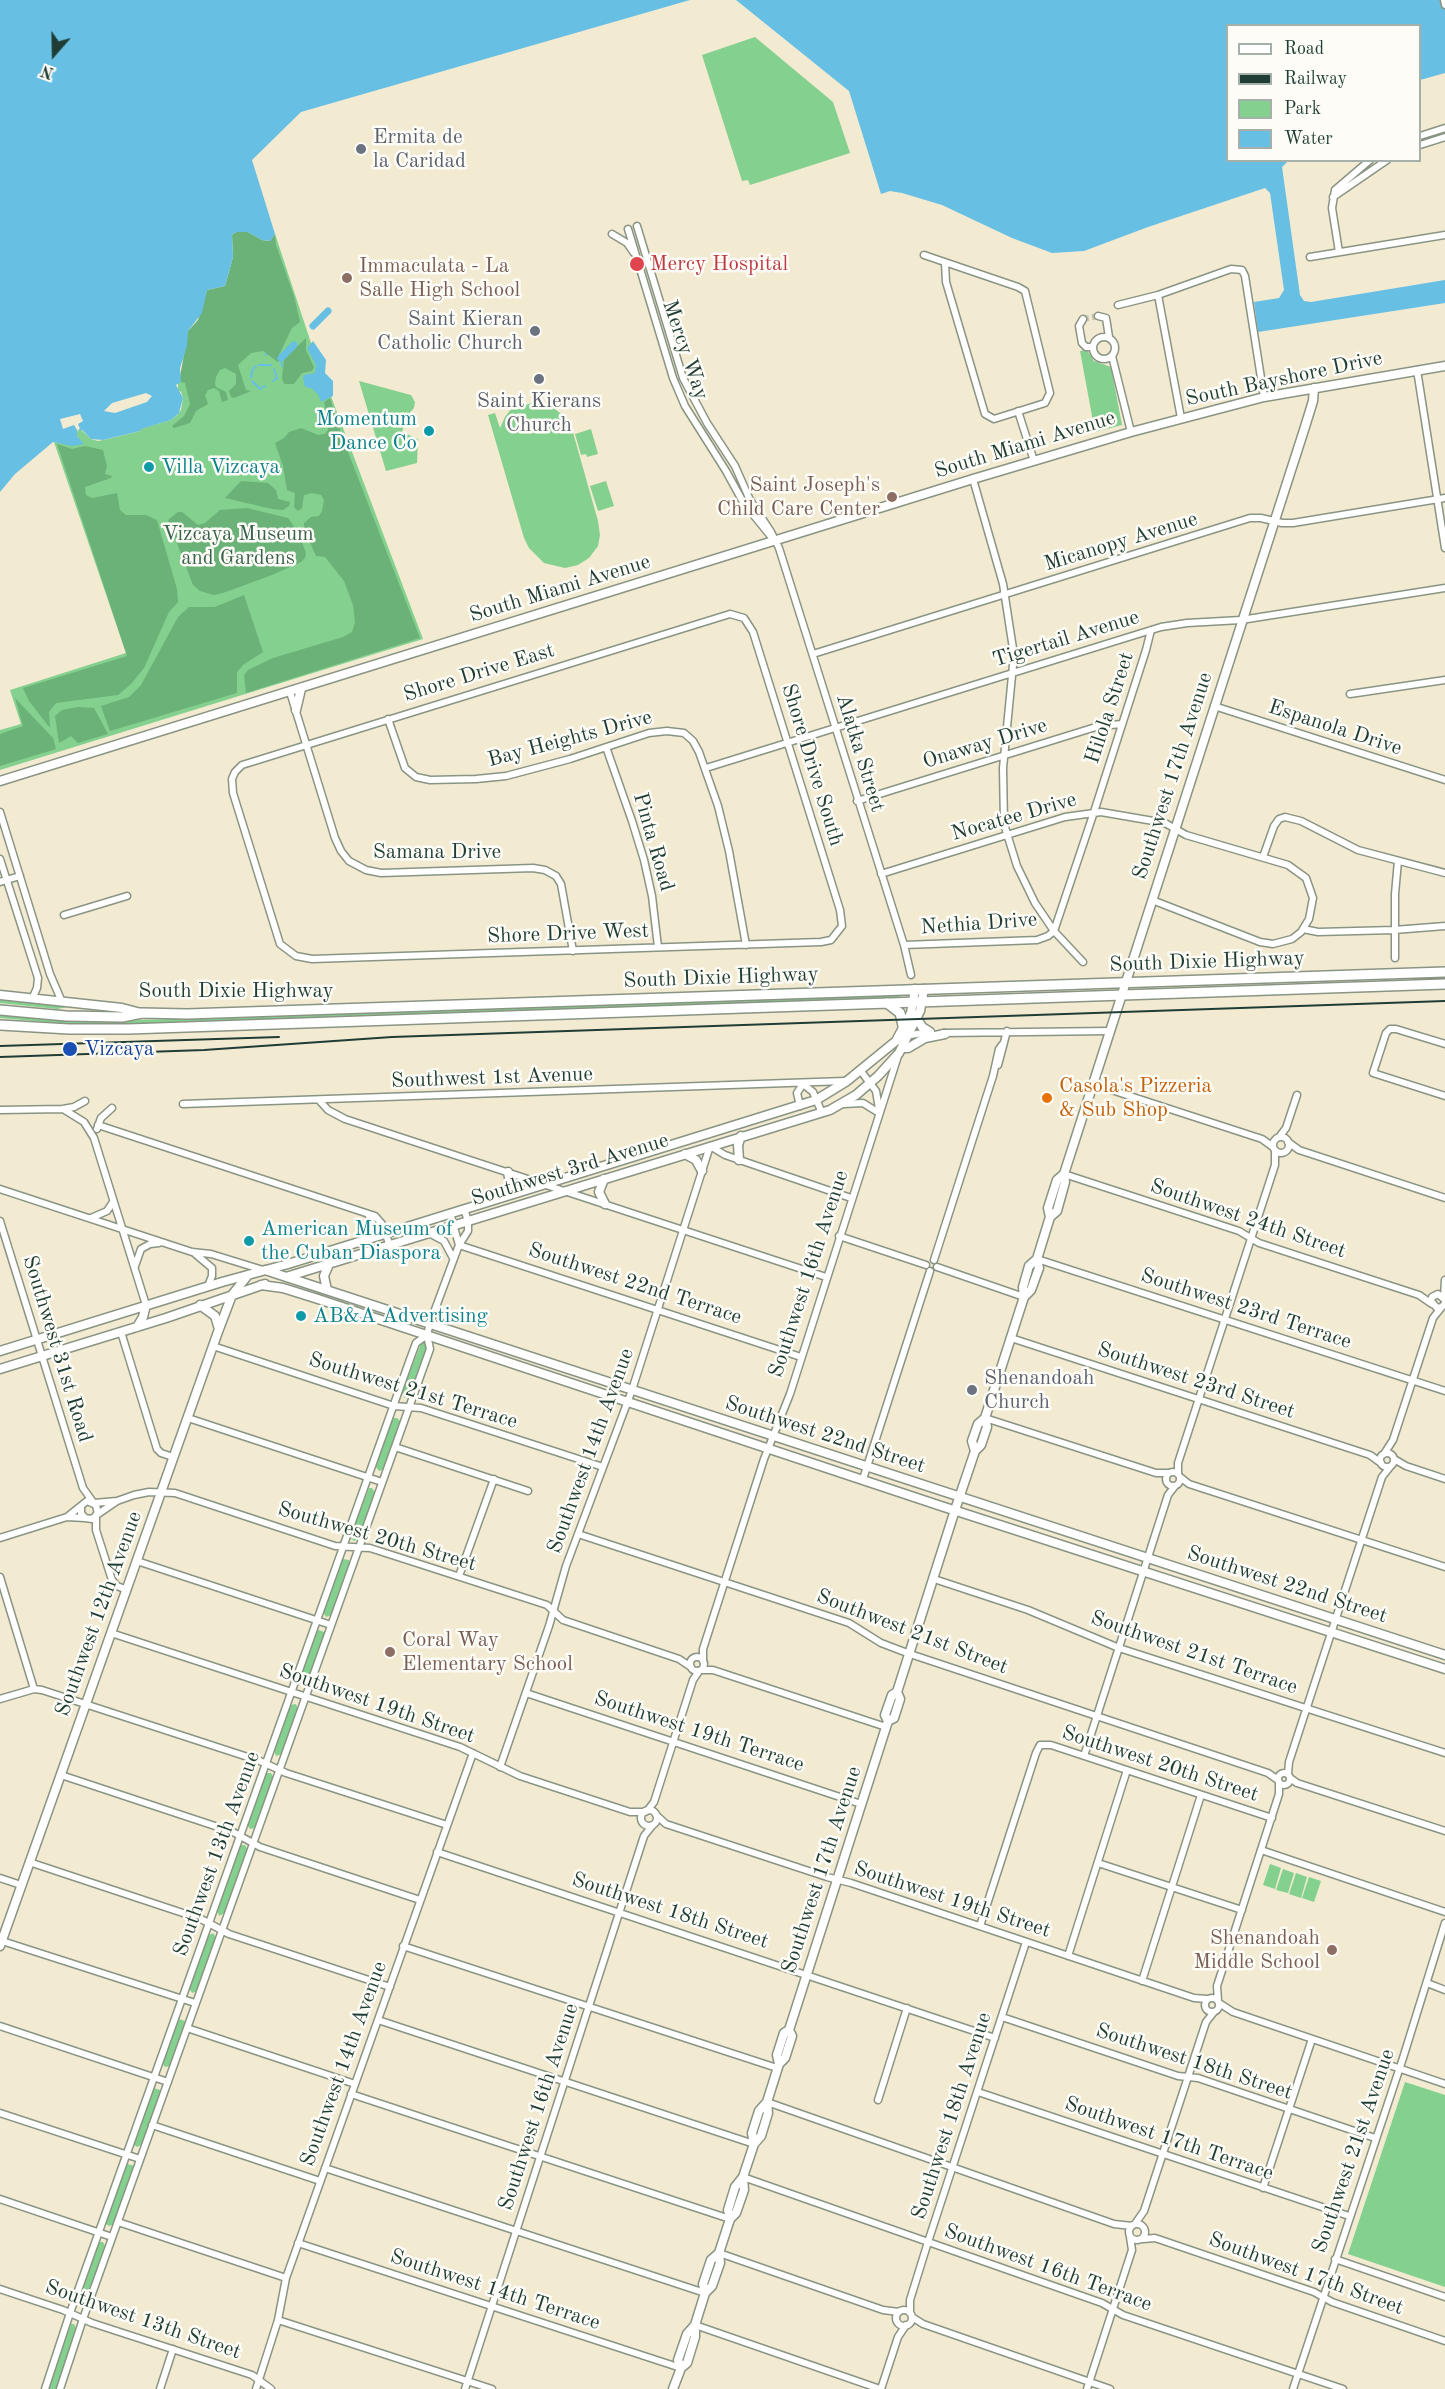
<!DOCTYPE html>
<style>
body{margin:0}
#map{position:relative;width:1445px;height:2389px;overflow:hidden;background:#f3ead2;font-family:"Old Standard TT",serif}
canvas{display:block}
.legend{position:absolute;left:1226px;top:24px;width:195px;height:138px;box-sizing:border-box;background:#fdfcf7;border:2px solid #a4b0a9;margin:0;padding:8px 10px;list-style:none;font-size:18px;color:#1f3d34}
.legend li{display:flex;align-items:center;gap:12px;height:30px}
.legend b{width:30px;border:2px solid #a4b0a9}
.north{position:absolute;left:24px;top:24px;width:60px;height:60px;-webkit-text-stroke:4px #fdfcf7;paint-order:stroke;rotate:200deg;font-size:16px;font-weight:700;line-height:24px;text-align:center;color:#1f3d34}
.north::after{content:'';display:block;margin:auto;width:21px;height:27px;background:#1f3d34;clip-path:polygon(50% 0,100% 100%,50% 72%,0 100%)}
</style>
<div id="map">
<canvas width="1445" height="2389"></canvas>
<ul class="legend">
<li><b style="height:8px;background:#fff"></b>Road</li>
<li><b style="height:8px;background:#1f3d34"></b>Railway</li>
<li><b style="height:16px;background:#84d08e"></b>Park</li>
<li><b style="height:16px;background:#67bfe4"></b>Water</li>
</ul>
<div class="north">N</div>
</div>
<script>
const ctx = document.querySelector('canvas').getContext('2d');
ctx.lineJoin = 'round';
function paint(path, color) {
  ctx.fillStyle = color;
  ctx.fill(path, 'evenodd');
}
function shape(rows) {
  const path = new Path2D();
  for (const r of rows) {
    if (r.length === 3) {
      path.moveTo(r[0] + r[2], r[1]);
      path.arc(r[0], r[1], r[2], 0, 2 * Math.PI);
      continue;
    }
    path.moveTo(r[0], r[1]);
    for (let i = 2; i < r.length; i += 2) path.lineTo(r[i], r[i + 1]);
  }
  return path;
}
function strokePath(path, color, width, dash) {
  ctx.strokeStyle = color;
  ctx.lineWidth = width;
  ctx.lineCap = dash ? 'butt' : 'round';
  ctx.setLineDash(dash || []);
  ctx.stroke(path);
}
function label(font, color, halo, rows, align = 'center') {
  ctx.font = font + ' "Old Standard TT",serif';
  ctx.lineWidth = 5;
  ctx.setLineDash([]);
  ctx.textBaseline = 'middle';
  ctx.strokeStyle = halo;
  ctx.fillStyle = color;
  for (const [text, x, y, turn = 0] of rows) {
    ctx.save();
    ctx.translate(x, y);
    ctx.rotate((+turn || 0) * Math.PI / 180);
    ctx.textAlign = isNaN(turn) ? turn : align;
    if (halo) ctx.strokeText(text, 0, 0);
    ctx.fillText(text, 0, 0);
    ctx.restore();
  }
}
paint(shape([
 [755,37,833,102,850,153,750,185,748,180,742,181,702,55],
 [275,234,313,349,423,639,0,770,0,730,21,724,10,690,126,653,54,442,65,444,83,444,75,433,80,429,91,439,98,441,108,439,140,431,140,429,171,420,177,415,181,410,183,398,181,392,178,390,178,383],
 [1087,350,1094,361,1111,367,1122,425,1095,432,1080,351],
 [359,381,411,395,415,402,414,408,407,416,402,432,418,439,417,463,386,471],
 [537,402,551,406,564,416,572,429,598,521,600,535,598,546,589,558,578,565,565,568,544,563,529,548,524,538,488,415,495,413,500,428,505,417,512,408],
 [591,429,598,454,587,457,586,454,581,455,575,434],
 [606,481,614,506,598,511,590,486],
 [895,995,904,998,115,1024,68,1024,0,1018,0,1014,71,1021,110,1021],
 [0,999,66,1006,68,1007,57,1009,0,1003],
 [422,1341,427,1343,427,1346,409,1395,404,1398,402,1392],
 [391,1418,397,1418,401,1422,385,1469,379,1471,375,1466],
 [369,1488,372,1488,376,1494,360,1538,354,1541,350,1538,351,1535],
 [343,1559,349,1560,350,1566,332,1615,326,1617,323,1612],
 [319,1630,324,1632,325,1636,308,1682,301,1685,299,1679,316,1632],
 [296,1704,298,1710,282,1754,276,1756,274,1750,290,1705],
 [267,1773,271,1773,274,1779,256,1828,250,1829,247,1825,264,1776],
 [241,1845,245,1845,248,1850,226,1912,219,1916,217,1909],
 [1270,1864,1281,1868,1275,1889,1263,1885],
 [1283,1869,1294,1873,1288,1893,1276,1890],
 [1296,1873,1307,1877,1301,1898,1289,1894],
 [1309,1877,1321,1881,1314,1902,1302,1898],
 [213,1933,217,1939,198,1991,192,1993,189,1988,207,1936],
 [179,2019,185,2021,185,2024,170,2066,165,2067,162,2063],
 [1405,2082,1445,2095,1445,2287,1348,2254],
 [154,2088,160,2090,161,2094,143,2144,137,2147,134,2145,134,2141],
 [128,2164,134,2166,134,2169,115,2224,109,2226,106,2224,105,2220,125,2166],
 [100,2242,103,2242,106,2248,86,2303,81,2304,77,2299,97,2244],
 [71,2324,74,2324,77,2330,57,2389,48,2389]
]), '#84d08e');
paint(shape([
 [236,232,248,232,262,240,270,241,275,234,276,245,294,296,300,322,292,328,279,355,280,361,278,362,263,351,251,353,238,365,246,390,251,391,234,398,231,397,229,391,236,384,236,374,225,368,220,370,216,377,215,384,216,387,226,392,228,400,222,402,219,391,214,388,208,390,205,395,208,404,196,411,190,423,174,428,172,426,184,416,190,404,185,383,181,382,180,377,188,331,198,320,207,290,225,286,233,257,232,235],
 [306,338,306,350,314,367,312,371,302,373,294,384,284,384,282,378,284,359],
 [330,398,343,439,420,638,246,693,244,675,248,670,273,658,343,637,352,632,355,622,353,605,344,581,325,557,316,556,304,529,304,523,311,517,319,516,322,511,324,500,321,495,312,493,304,495,302,508,298,511,294,507,295,493,287,490,283,466,275,443,284,438,289,432,301,428,318,435,325,434,328,430,327,414,324,402],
 [57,444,72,449,85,446,103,450,107,466,105,474,112,476,111,478,85,487,86,495,92,498,117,493,120,510,126,515,146,515,157,520,177,589,178,602,169,612,144,668,131,684,118,695,56,703,49,712,50,728,29,701,23,688,127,656],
 [241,481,268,483,276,490,278,499,290,502,289,506,283,510,272,509,225,498],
 [247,508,288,518,299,534,306,553,305,558,301,562,272,575,223,593,214,595,200,591,193,585,168,520,178,512,182,512,198,525,205,523,220,510],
 [244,595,263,652,243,665,237,672,237,693,110,731,101,706,129,697,141,685,178,617,189,607,215,607],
 [15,698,53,738,56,749,0,766,0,734,23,726],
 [78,707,94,708,108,734,78,743,71,736,59,743,55,716,62,710]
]), '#6bb279');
paint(shape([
 [0,0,690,0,301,112,252,160,275,234,270,241,262,240,248,232,236,232,232,235,233,257,225,286,207,290,202,313,188,331,187,346,180,368,181,382,176,385,183,398,179,413,171,420,141,429,140,431,103,440,91,439,82,430,77,430,77,436,84,444,72,446,53,442,15,474,0,492],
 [736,0,1445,0,1445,73,1420,80,1420,26,1228,26,1228,160,1288,161,1282,167,1300,295,1304,301,1311,302,1445,280,1445,303,1258,332,1254,302,1279,298,1284,290,1270,193,1265,188,1148,227,1084,251,1052,253,1012,238,942,205,902,193,890,191,881,194,849,91],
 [313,341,326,360,325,373,333,381,333,396,321,402,318,394,311,388,305,387,303,378,304,375,315,373,316,365,307,348]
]), '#67bfe4');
paint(shape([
 [146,393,152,396,147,402,115,413,104,411,112,403],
 [80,414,83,421,78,424,80,429,77,430,74,425,63,429,60,419]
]), '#f3ead2');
strokePath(shape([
 [266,355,266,354],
 [281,358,282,366],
 [259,365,271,365],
 [251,378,252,371,256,366],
 [252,381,260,389,265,386],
 [273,381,277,378,274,369]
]), '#67bfe4', 2);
strokePath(shape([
 [313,326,328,311],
 [281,358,294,345]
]), '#67bfe4', 7);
strokePath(shape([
 [1083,319,1098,316]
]), '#c9c7b2', 6, [6, 3]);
const minor = shape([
 [1444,0,1445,5],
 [1420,136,1445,128],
 [1420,145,1445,137],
 [1333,197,1387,160],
 [637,226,683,378,707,423,735,466,750,500,771,532,779,548,904,945,911,975],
 [628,229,673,378,685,406,726,471,743,502,773,539],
 [612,234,627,243,634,253],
 [1339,252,1332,208,1335,190,1370,160],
 [924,255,1018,287,1025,291,1050,393,1045,403,994,419,985,414,946,282,945,263],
 [1310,257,1445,235],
 [1158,295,1181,418],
 [1118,305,1158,295,1231,269,1242,270,1245,276,1264,397],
 [1098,316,1106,318,1109,337],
 [1083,319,1079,326,1082,343,1086,347,1093,347],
 [1104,348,11],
 [1112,356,1131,432],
 [1417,370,1445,548],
 [1018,411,1034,461],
 [973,479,1003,584,1014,655,1003,768,1004,824,1017,866,1035,903,1054,931,1083,962],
 [730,614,744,618,753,632,840,910,842,926,831,940,821,942,312,959,296,956,280,944,233,793,232,779,235,772,242,765,730,614],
 [813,654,1250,518,1261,518,1282,523,1293,523,1445,498],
 [290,692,335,838,341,851,349,861,366,870,381,873,533,868,545,870,556,876,561,884,573,951],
 [1350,694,1445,680],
 [1214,706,1445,780],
 [388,719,405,768,416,777,430,780,476,779,506,776,570,759,649,733,667,731,684,733,693,741,699,752,718,806,729,851,746,945],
 [606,747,632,821,644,860,652,896,658,947],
 [706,768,1161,627,1187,623,1241,620,1445,588],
 [857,801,1099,726,1122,724],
 [0,812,50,974,62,1002],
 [1263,857,1274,826,1279,819,1285,817,1301,821,1358,850,1445,873],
 [0,859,38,978,37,988,32,999],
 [881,874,1065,817,1101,812,1165,823,1186,835,1288,865,1306,878,1313,898,1309,919,1301,932,1292,939,1273,944,1260,942,1152,900],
 [0,882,20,876],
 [64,915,127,896],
 [1303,929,1318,932,1394,930,1445,926],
 [904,945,1037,940,1048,936,1054,931,1094,812,1146,650,1151,630],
 [1395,958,1395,894,1398,861],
 [943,1033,1110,1031],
 [904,1036,930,1032],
 [1445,1044,1396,1029,1390,1029,1386,1033,1373,1073,1445,1096],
 [998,1065,1007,1031],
 [860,1070,876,1091,879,1109],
 [803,1084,813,1092,822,1113],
 [1093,1084,1262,1139,1273,1147],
 [319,1100,328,1110,345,1119,826,1277],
 [183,1104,845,1081],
 [844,1104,863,1103,879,1113],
 [800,1106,797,1093,803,1084],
 [63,1109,84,1122,94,1138,146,1305],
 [0,1110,63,1109,74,1107,85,1101],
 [98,1125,375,1216,382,1224,390,1246],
 [97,1129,101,1118,112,1108],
 [1279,1137,1286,1128,1297,1095],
 [1281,1145,8],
 [1288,1142,1299,1150,1445,1198],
 [1064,1174,1239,1231,1259,1243,1419,1295,1432,1304],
 [0,1189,192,1252,211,1254,263,1270],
 [450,1213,459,1245],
 [368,1214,372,1222,369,1238],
 [91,1218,107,1211,113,1202],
 [0,1221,83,1488,93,1502],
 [429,1233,444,1241,453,1258],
 [839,1236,926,1265],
 [459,1245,801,1357],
 [193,1252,212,1268,212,1276,208,1286],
 [1037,1259,1445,1391],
 [934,1260,993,1076,999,1049,1002,1045],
 [135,1266,141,1249,150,1244,159,1243],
 [937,1267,1024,1297],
 [1444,1297,1445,1280],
 [1445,1300,1438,1294,1432,1297,1431,1301,1437,1308,1442,1307,1445,1303],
 [121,1332,157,1449,161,1453,173,1457],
 [1011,1338,1370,1455,1381,1463],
 [213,1346,394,1406,421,1408,603,1467],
 [188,1418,382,1482],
 [985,1418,1156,1473,1169,1473],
 [395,1447,528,1491],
 [1387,1460,7],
 [1384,1454,1393,1440,1433,1318,1441,1308],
 [1394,1459,1406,1466,1445,1479],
 [1173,1479,7],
 [1178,1474,1178,1463,1275,1165,1275,1150],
 [1180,1477,1189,1484,1445,1567],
 [863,1479,930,1271],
 [94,1503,117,1501],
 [98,1514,117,1501,134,1495,149,1492,175,1493,335,1546,370,1548,547,1605,563,1620,679,1659,691,1667],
 [96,1515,96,1530,112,1580,117,1586,127,1590],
 [67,1517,87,1501,96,1505,98,1514,92,1519,85,1518,81,1513,81,1506],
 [578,1534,849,1623,881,1643,910,1654,1268,1773,1278,1780],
 [0,1538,67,1517,85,1518],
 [137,1561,331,1625],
 [459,1576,494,1479],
 [0,1577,34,1689],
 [934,1579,1028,1610,1119,1648,1445,1753],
 [111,1633,460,1747,520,1776,630,1812,645,1812],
 [697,1664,7],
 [703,1661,703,1649,764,1459,790,1394,898,1056],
 [701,1670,713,1670,886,1727],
 [526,1693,861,1804],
 [0,1699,34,1689,42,1690,260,1761,286,1773,447,1825],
 [1084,1756,1168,1495,1175,1486],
 [500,1767,549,1626,566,1566,632,1390,710,1146,725,1155,851,1198],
 [1284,1779,6],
 [1288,1774,1289,1762,1382,1477,1390,1467],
 [61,1775,233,1832,260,1847,420,1900],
 [1290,1778,1297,1783,1445,1831],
 [649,1818,8],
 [647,1811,654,1802,693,1680,699,1671],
 [656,1815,666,1824,827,1877,851,1883,1194,1998,1207,1999],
 [1261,1850,1445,1912],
 [437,1852,995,2038],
 [29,1862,201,1919,229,1934,390,1987],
 [1098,1863,1242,1910],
 [0,1878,21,1885],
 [980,1926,1036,1753,1040,1745,1051,1745,1272,1818],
 [2,1941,195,2003],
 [403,1946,777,2068],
 [1068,1956,1127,1770],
 [1142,1981,1201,1795],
 [1427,1983,1445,1990],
 [1212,2005,7],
 [1218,2001,1217,1986,1279,1794,1279,1782],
 [1219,2003,1233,2012,1445,2084],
 [1002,2017,1178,2076,1198,2078,1375,2138],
 [378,2020,754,2144],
 [0,2026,168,2082],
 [187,2028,355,2084],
 [978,2092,1349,2216],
 [351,2094,730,2219],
 [878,2100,907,2008],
 [767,2102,1114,2224,1132,2226],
 [0,2113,140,2159],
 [152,2125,320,2181],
 [325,2168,705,2293],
 [743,2177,1102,2303,1123,2315,1343,2389],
 [1263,2188,1312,2039],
 [0,2199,112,2237],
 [118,2222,286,2278],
 [1137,2232,8],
 [1135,2224,1144,2211,1206,2022,1214,2012],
 [1143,2239,1155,2238,1314,2292,1332,2302,1445,2341],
 [298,2243,681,2368],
 [719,2253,883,2310,899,2312],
 [1335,2259,1445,2297],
 [0,2289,63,2310,92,2323,252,2375,271,2389],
 [904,2318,8],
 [910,2313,910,2300,928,2242,1026,1942],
 [912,2317,923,2324,1110,2389],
 [278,2320,492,2389],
 [695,2325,880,2389],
 [45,2389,70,2313,409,1362,416,1343,427,1335],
 [60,2389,83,2319,430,1349,427,1335,430,1323,459,1245,468,1231,468,1221,464,1209],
 [160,2389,173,2349],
 [256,2389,278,2320,286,2278,473,1753],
 [465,2389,644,1836,652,1826],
 [881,2389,898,2337,906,2325],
 [1087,2389,1132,2250,1130,2237],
 [1293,2389,1403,2058,1445,1923]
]);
const major = shape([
 [296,710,301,689],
 [0,781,973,479,1131,432,1264,397,1445,366],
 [0,995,122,1008,141,1013],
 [917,1018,922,1027,930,1032],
 [902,1048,908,1048,925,1038,945,1034],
 [685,1154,696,1160,702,1171],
 [739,1160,738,1145,741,1136],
 [604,1179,599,1192,605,1204],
 [506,1196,510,1183,508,1172],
 [1050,1217,1048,1208,1057,1180,1064,1174],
 [265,1270,1445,1655],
 [286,1277,830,1110,856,1095,878,1076,899,1053,920,1011,924,989],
 [261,1285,283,1288,318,1299,941,1506,1445,1669],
 [327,1290,324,1276,329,1264],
 [1024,1297,1023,1287,1029,1266,1037,1259,1050,1217,1057,1211,1065,1182,1064,1174,1304,430,1313,401,1314,388],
 [200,1305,215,1316,219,1329],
 [137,1327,143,1317,146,1305],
 [0,1351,222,1282,288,1264,816,1100,847,1081,896,1041,911,1013,915,989],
 [0,1369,166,1318,265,1284],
 [975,1451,972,1441,978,1424,985,1418],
 [888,1721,894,1718,900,1699,897,1692,955,1510,975,1451,981,1445,987,1427,985,1418,1024,1297,1031,1290,1039,1268,1037,1259],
 [0,1946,219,1329,232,1295,248,1275],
 [779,2064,785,2058,792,2036,789,2030],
 [754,2144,752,2133,759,2111,767,2102,779,2064,777,2055,784,2033,789,2030,888,1721,885,1715,892,1695,897,1692],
 [730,2219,728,2210,735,2187,743,2177],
 [705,2293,703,2284,711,2260,719,2253],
 [681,2368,678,2360,687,2334,695,2325],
 [673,2389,681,2368,687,2363,695,2337,695,2325,705,2293,712,2286,720,2263,719,2253,730,2219,736,2213,744,2190,743,2177,754,2144,761,2136,768,2113,767,2102]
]);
const highway = shape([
 [887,1003,900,1013,904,1030],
 [0,1010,66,1016,122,1017,142,1013,187,1014,1445,972],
 [0,1025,69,1029,128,1029,1445,984]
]);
strokePath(minor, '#899483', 9);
strokePath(major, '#899483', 11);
strokePath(highway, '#899483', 12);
strokePath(minor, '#fff', 6);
strokePath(major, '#fff', 8);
strokePath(highway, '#fff', 9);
strokePath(shape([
 [0,1046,279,1037],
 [0,1057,204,1050,392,1037,1445,1001]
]), '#1f3d34', 2);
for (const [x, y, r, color] of [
 [361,149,6,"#6b7280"],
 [637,264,8,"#e0444e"],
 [347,278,6,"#8d6e63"],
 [535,331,6,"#6b7280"],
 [539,379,6,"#6b7280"],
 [429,431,6,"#0f9aa8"],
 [149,467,6,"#0f9aa8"],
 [892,497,6,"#8d6e63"],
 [70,1049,8,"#1a4fb4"],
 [1047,1098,6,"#e8710a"],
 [249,1241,6,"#0f9aa8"],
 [301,1316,6,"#0f9aa8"],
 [972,1390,6,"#6b7280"],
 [390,1652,6,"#8d6e63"],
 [1332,1950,6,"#8d6e63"]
]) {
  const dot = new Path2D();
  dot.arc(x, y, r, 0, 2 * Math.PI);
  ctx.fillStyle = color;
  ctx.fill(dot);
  strokePath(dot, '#fdfcf7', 2);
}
label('21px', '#5b616d', '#fdfcf7', [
 ["Ermita de",373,137],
 ["la Caridad",373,161],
 ["Saint Kieran",523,319,"right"],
 ["Catholic Church",523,343,"right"],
 ["Saint Kierans",539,401,"center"],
 ["Church",539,425,"center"],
 ["Shenandoah",984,1378],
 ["Church",984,1402]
], 'left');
label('21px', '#be3a42', '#fdfcf7', [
 ["Mercy Hospital",650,264]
], 'left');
label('21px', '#785e54', '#fdfcf7', [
 ["Immaculata - La",359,266],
 ["Salle High School",359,290],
 ["Saint Joseph's",880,485,"right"],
 ["Child Care Center",880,509,"right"],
 ["Coral Way",402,1640],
 ["Elementary School",402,1664],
 ["Shenandoah",1320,1938,"right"],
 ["Middle School",1320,1962,"right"]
], 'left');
label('21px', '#1f3d34', '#fdfcf7', [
 ["Mercy Way",685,350,71],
 ["South Bayshore Drive",1284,379,-12],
 ["South Miami Avenue",1025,445,-17],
 ["Micanopy Avenue",1121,542,-17],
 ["South Miami Avenue",560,589,-17],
 ["Tigertail Avenue",1066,639,-17],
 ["Shore Drive East",479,673,-17],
 ["Hilola Street",1110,708,-72],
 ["Espanola Drive",1335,728,18],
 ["Bay Heights Drive",570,739,-15],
 ["Onaway Drive",985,744,-17],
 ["Alatka Street",860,753,73],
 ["Shore Drive South",812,765,73],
 ["Southwest 17th Avenue",1173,776,-72],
 ["Nocatee Drive",1014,817,-16],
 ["Pinta Road",653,842,74],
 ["Samana Drive",437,852],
 ["Nethia Drive",979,924,-4],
 ["Shore Drive West",568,934,-2],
 ["South Dixie Highway",1207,962,-2],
 ["South Dixie Highway",721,978,-2],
 ["South Dixie Highway",236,991],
 ["Southwest 1st Avenue",492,1078,-2],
 ["Southwest 3rd Avenue",570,1170,-17],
 ["Southwest 24th Street",1248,1219,19],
 ["Southwest 16th Avenue",809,1274,-72],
 ["Southwest 22nd Terrace",635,1284,18],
 ["Southwest 23rd Terrace",1246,1309,18],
 ["Southwest 31st Road",57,1349,73],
 ["Southwest 23rd Street",1196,1381,18],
 ["Southwest 21st Terrace",413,1391,17],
 ["Southwest 22nd Street",825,1435,18],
 ["Southwest 14th Avenue",591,1451,-70],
 ["Southwest 20th Street",377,1537,16],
 ["Southwest 22nd Street",1287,1585,18],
 ["Southwest 12th Avenue",99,1614,-70],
 ["Southwest 21st Street",912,1632,21],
 ["Southwest 21st Terrace",1194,1653,19],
 ["Southwest 19th Street",377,1704,19],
 ["Southwest 19th Terrace",699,1732,18],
 ["Southwest 20th Street",1160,1764,18],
 ["Southwest 13th Avenue",217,1854,-70],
 ["Southwest 17th Avenue",822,1870,-72],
 ["Southwest 19th Street",952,1900,18],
 ["Southwest 18th Street",670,1911,18],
 ["Southwest 18th Street",1194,2062,18],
 ["Southwest 14th Avenue",344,2064,-70],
 ["Southwest 16th Avenue",539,2107,-72],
 ["Southwest 18th Avenue",952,2116,-72],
 ["Southwest 17th Terrace",1169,2139,19],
 ["Southwest 21st Avenue",1354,2151,-71],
 ["Southwest 16th Terrace",1048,2268,20],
 ["Southwest 17th Street",1306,2274,20],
 ["Southwest 14th Terrace",495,2290,18],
 ["Southwest 13th Street",143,2320,19]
]);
label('21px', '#0d838f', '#fdfcf7', [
 ["Momentum",417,419,"right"],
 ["Dance Co",417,443,"right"],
 ["Villa Vizcaya",161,467],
 ["American Museum of",261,1229],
 ["the Cuban Diaspora",261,1253],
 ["AB&A Advertising",313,1316]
], 'left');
label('21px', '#38624a', '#fdfcf7', [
 ["Vizcaya Museum",238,534],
 ["and Gardens",238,558]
]);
label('21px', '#164399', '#fdfcf7', [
 ["Vizcaya",84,1049]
], 'left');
label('21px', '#c56008', '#fdfcf7', [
 ["Casola's Pizzeria",1059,1086],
 ["& Sub Shop",1059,1110]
], 'left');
</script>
